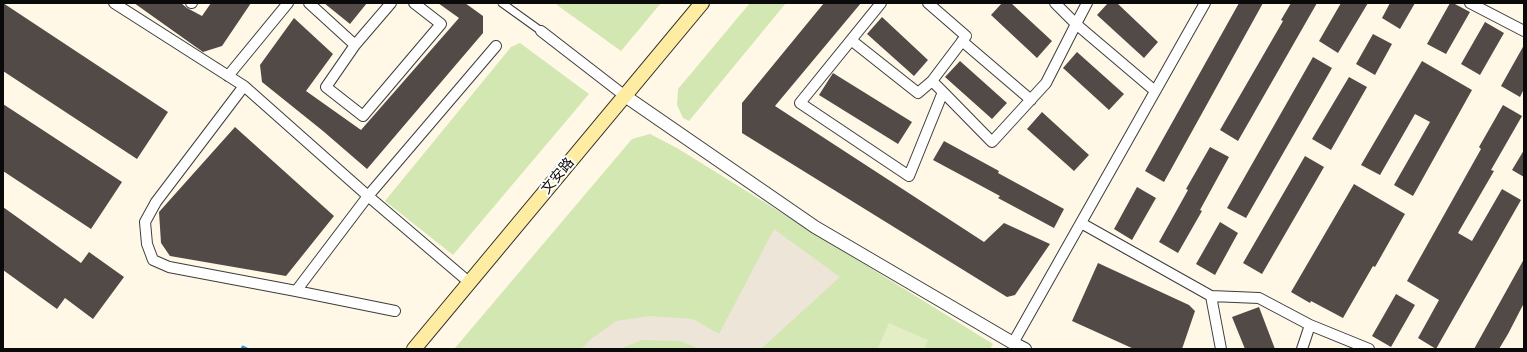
<!DOCTYPE html>
<meta charset="utf-8">
<style>
body{margin:0}
#map{position:relative;width:1527px;height:352px;overflow:hidden;background:#fff8e7;font-family:"Libre Baskerville",serif}
canvas{display:block}
.frame{position:absolute;inset:0;border:4px solid #0a0a0a;pointer-events:none}
</style>
<div id="map">
<canvas width="1527" height="352"></canvas>
<div class="frame"></div>
</div>
<script>
const ctx = document.querySelector('canvas').getContext('2d');
ctx.lineJoin = 'round';
function paint(path, color) {
  ctx.fillStyle = color;
  ctx.fill(path, 'evenodd');
}
function shape(rows) {
  const path = new Path2D();
  for (const r of rows) {
    path.moveTo(r[0], r[1]);
    for (let i = 2; i < r.length; i += 2) path.lineTo(r[i], r[i + 1]);
  }
  return path;
}
function strokePath(path, color, width, dash) {
  ctx.strokeStyle = color;
  ctx.lineWidth = width;
  ctx.lineCap = dash ? 'butt' : 'round';
  ctx.setLineDash(dash || []);
  ctx.stroke(path);
}
function label(font, color, halo, rows, align = 'center') {
  ctx.font = font + ' "Libre Baskerville","Noto Sans SC",serif';
  ctx.lineWidth = 4;
  ctx.setLineDash([]);
  ctx.textBaseline = 'middle';
  ctx.strokeStyle = halo;
  ctx.fillStyle = color;
  for (const [text, x, y, turn = 0] of rows) {
    ctx.save();
    ctx.translate(x, y);
    ctx.rotate((+turn || 0) * Math.PI / 180);
    ctx.textAlign = isNaN(turn) ? turn : align;
    if (halo) ctx.strokeText(text, 0, 0);
    ctx.fillText(text, 0, 0);
    ctx.restore();
  }
}
paint(shape([
 [557,3,661,3,621,51,557,5],
 [750,3,786,3,689,121,683,118,677,105,678,89],
 [520,43,589,94,453,255,385,201,511,47],
 [650,134,677,148,993,344,990,349,455,348,632,139]
]), '#d3e7b2');
paint(shape([
 [889,323,928,340,924,349,881,349,878,348]
]), '#e4eec4');
paint(shape([
 [774,229,840,277,761,349,700,349,680,341,642,340,620,349,581,349,591,339,616,321,651,316,693,319,719,334]
]), '#ece5d8');
strokePath(shape([
 [242,349,243,347,247,349]
]), '#359dcb', 3);
paint(shape([
 [3,3,168,112,137,159,3,71],
 [134,3,181,3,187,8,202,16,211,3,251,3,222,46,203,52],
 [324,3,367,3,350,24],
 [438,3,465,3,483,16,483,33,367,169,323,131,262,82,260,65,294,18,333,54,306,91,361,130,459,18],
 [824,3,861,3,775,106,984,242,1004,223,1050,244,1015,295,1007,297,742,133,742,103],
 [1002,3,1011,3,1052,41,1037,58,991,15],
 [1108,3,1117,3,1158,42,1144,58,1097,15],
 [1239,3,1263,3,1164,182,1145,171],
 [1291,3,1317,3,1238,141,1220,130,1283,21,1281,20],
 [1341,3,1368,3,1338,53,1319,41],
 [1390,3,1415,3,1400,29,1382,18],
 [1450,3,1453,3,1470,12,1446,54,1427,44],
 [882,17,928,60,914,76,867,34],
 [1485,22,1504,33,1480,75,1461,64],
 [1373,34,1392,44,1375,75,1356,64],
 [1524,45,1524,89,1520,97,1501,86],
 [1077,52,1124,94,1109,110,1063,68],
 [1313,57,1332,68,1246,218,1227,208],
 [960,61,1007,103,992,119,945,77],
 [1422,61,1472,90,1413,196,1394,185,1430,122,1415,114,1380,175,1361,165],
 [833,73,912,122,898,144,819,95],
 [1349,77,1367,87,1331,150,1312,139],
 [3,104,122,182,91,229,3,171],
 [1503,105,1522,116,1491,170,1494,171,1458,233,1472,241,1502,189,1521,200,1436,349,1418,338,1439,300,1407,281,1481,149,1479,147],
 [1042,112,1089,155,1074,171,1027,129],
 [235,127,334,216,286,276,170,256,161,243,159,212],
 [944,141,999,171,998,173,1064,209,1054,228,998,198,1000,196,933,160],
 [1210,147,1229,157,1200,210,1202,211,1178,253,1159,242,1188,190,1186,189],
 [1524,150,1524,177,1512,170],
 [1305,156,1324,167,1262,274,1243,263],
 [1354,184,1405,214,1375,267,1373,266,1343,318,1311,301,1310,303,1291,292],
 [1137,187,1156,198,1132,240,1114,229],
 [3,207,81,263,89,252,124,277,93,319,65,298,57,309,3,270],
 [1220,222,1238,233,1215,275,1196,264],
 [1524,259,1524,303,1508,334,1499,349,1474,349],
 [1098,263,1189,305,1195,311,1182,349,1134,349,1072,321],
 [1396,294,1415,305,1391,347,1372,336],
 [1259,307,1275,349,1245,349,1232,317]
]), '#524a46');
const pedestrian = shape([
 [502,3,541,31]
]);
const minor = shape([
 [114,3,244,86,368,196,470,283],
 [191,3,192,3],
 [309,3,355,45],
 [391,3,355,45,326,87,363,116,441,24,414,3],
 [881,3,800,103,909,176,943,92,992,142,1046,83,1076,24,1055,3],
 [928,3,966,36,932,81],
 [1087,3,1076,24,1155,91],
 [1470,3,1524,31],
 [541,31,625,96],
 [851,40,918,93,932,81,943,92],
 [962,41,1031,100],
 [228,76,288,3],
 [244,86,156,202,145,222,147,244,153,260,169,267,296,291],
 [1081,223,1211,296,1221,349],
 [1211,296,1259,298,1310,325],
 [395,311,296,291,368,196,496,46],
 [1013,343,1205,3],
 [1302,349,1310,325,1369,349]
]);
const tertiary = shape([
 [625,96,815,227,1013,343,1025,349]
]);
const secondary = shape([
 [414,349,702,3]
]);
strokePath(pedestrian, '#3d3d3d', 9);
strokePath(minor, '#3d3d3d', 12);
strokePath(tertiary, '#3d3d3d', 14);
strokePath(secondary, '#2c2c2c', 16);
strokePath(pedestrian, '#fff', 7);
strokePath(minor, '#fff', 10);
strokePath(tertiary, '#fff', 12);
strokePath(secondary, '#feeca2', 14);
label('14px', '#0a0a0a', '#fff', [
 ["文安路",558,176,-50]
]);
</script>
